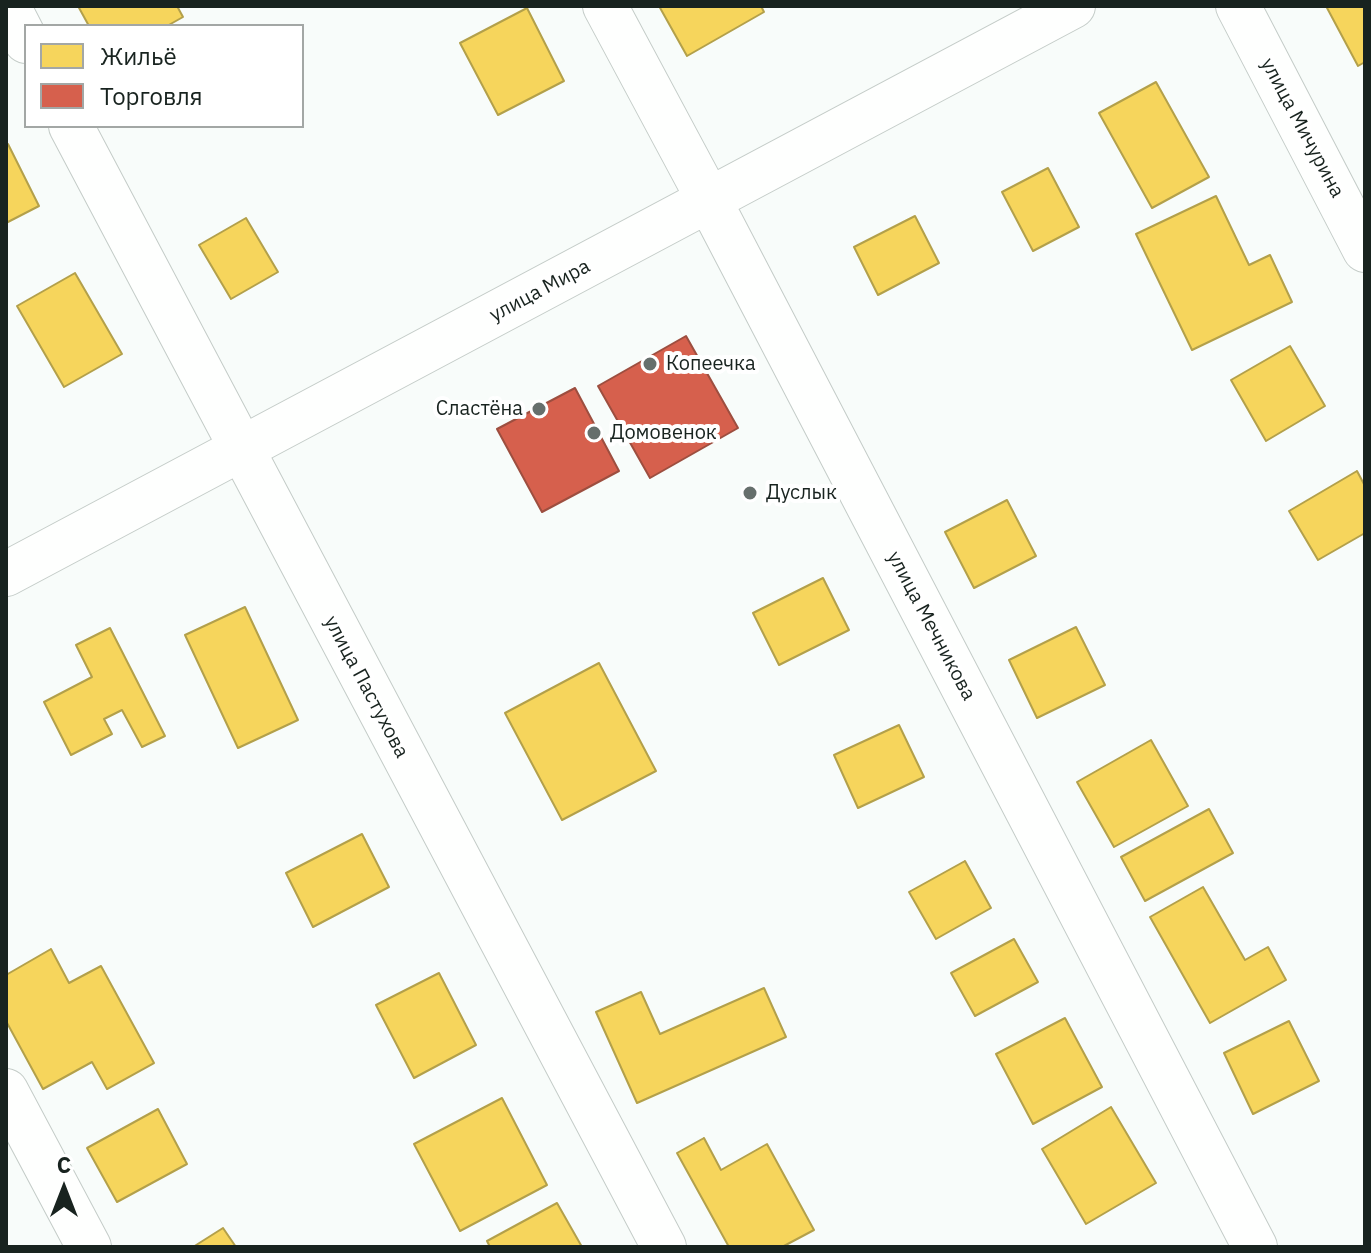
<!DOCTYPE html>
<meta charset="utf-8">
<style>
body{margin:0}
#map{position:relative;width:1371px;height:1253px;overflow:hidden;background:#f8fcfa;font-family:"IBM Plex Sans",sans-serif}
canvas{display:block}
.frame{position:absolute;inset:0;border:8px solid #18231f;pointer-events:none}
.legend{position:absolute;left:24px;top:24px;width:280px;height:104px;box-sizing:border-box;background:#fff;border:2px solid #a3a7a5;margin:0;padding:10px 14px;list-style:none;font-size:24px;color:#18231f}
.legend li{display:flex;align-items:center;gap:16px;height:40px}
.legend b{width:40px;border:2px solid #a3a7a5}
.north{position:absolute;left:24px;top:1149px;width:80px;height:80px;-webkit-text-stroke:6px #fff;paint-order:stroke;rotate:0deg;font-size:22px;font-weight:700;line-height:32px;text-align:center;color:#18231f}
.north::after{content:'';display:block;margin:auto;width:28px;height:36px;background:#18231f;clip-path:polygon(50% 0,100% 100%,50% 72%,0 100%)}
</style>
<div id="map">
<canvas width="1371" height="1253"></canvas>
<div class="frame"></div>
<ul class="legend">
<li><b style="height:22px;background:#f6d55c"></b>Жильё</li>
<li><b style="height:22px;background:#d6604d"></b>Торговля</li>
</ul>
<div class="north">С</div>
</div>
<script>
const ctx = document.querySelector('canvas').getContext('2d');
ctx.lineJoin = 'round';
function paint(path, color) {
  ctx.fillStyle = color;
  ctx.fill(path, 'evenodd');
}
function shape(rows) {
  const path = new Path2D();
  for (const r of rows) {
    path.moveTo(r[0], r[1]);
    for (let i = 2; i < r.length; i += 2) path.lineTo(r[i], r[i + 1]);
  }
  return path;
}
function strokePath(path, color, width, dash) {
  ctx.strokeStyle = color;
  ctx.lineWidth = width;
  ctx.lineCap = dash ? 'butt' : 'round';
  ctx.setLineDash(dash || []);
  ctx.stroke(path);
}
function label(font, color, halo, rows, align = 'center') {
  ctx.font = font + ' "IBM Plex Sans",sans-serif';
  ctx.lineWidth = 8;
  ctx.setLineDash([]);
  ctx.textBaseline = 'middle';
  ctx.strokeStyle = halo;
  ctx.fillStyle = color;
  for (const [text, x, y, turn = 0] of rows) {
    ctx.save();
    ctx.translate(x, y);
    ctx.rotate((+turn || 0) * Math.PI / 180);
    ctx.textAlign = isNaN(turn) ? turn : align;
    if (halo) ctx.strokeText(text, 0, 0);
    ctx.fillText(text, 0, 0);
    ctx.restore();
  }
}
const homes = shape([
 [78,6,177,6,183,17,167,26,89,26,78,6],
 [659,6,761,6,764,12,687,56,659,6],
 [1326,6,1365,6,1365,62,1358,66,1326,6],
 [527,8,564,81,498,115,460,43,527,8],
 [1156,82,1209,177,1152,208,1099,113,1156,82],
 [8,144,39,206,6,223,6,145,8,144],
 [1048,168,1079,227,1033,251,1002,192,1048,168],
 [1216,196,1249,265,1270,255,1292,302,1192,350,1136,234,1216,196],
 [915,216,939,263,878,295,854,247,915,216],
 [246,218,278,272,231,299,199,245,246,218],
 [75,273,122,354,64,387,17,306,75,273],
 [1290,346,1325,406,1266,441,1231,380,1290,346],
 [1357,471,1365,486,1365,533,1318,560,1289,511,1357,471],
 [1007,500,1036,556,974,588,945,532,1007,500],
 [823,578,849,630,779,665,753,613,823,578],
 [245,607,298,720,238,748,185,635,245,607],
 [1076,627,1105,685,1037,718,1009,660,1076,627],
 [110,628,165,736,142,747,122,710,104,719,112,734,71,755,44,702,92,677,76,645,110,628],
 [599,663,656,771,562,820,505,713,599,663],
 [899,725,924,777,858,808,834,755,899,725],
 [1151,740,1188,806,1114,847,1077,782,1151,740],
 [1209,809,1233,853,1145,901,1121,857,1209,809],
 [362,834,389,887,313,927,286,873,362,834],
 [965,861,991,908,936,939,909,892,965,861],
 [1203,887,1245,960,1268,947,1286,980,1210,1023,1150,917,1203,887],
 [1014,939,1038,982,975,1016,951,973,1014,939],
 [51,949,69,983,101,966,154,1063,107,1089,92,1062,43,1089,6,1021,6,975,51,949],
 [439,973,476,1045,414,1078,376,1005,439,973],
 [764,988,786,1037,637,1103,596,1012,641,992,660,1034,764,988],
 [1065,1018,1102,1087,1033,1124,996,1054,1065,1018],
 [1289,1021,1319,1081,1253,1114,1224,1053,1289,1021],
 [502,1098,547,1185,460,1231,414,1144,502,1098],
 [1111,1107,1156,1183,1086,1224,1042,1149,1111,1107],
 [158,1109,187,1164,117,1202,87,1148,158,1109],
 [704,1138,721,1170,767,1144,814,1230,782,1247,729,1247,677,1153,704,1138],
 [557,1203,582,1247,490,1247,487,1241,557,1203],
 [223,1228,236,1247,193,1247,223,1228]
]);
paint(homes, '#f6d55c');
strokePath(homes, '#b3a04a', 2);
const shops = shape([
 [686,336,738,428,650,478,598,386,686,336],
 [575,388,619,471,542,512,497,429,575,388]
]);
paint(shops, '#d6604d');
strokePath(shops, '#9d4e3f', 2);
const minor = shape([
 [8,6,26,41],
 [605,6,710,202],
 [1238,6,1365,250],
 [71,126,664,1247],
 [6,1091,89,1247]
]);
const major = shape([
 [710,202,1255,1247],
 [6,574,1073,6]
]);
strokePath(minor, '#c4ccc8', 46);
strokePath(major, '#c4ccc8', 46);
strokePath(minor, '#fefffe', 44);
strokePath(major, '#fefffe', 44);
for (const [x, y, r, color] of [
 [650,364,8,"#666f6c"],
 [539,409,8,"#666f6c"],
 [594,433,8,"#666f6c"],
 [750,493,8,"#666f6c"]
]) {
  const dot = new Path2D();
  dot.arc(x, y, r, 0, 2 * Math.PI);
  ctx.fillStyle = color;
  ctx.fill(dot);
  strokePath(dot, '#fff', 3);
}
label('20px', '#18231f', '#fff', [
 ["улица Мичурина",1302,128,62],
 ["улица Мира",540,291,-28],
 ["улица Мечникова",931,626,62],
 ["улица Пастухова",366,687,62]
]);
label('20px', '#18231f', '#fff', [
 ["Копеечка",666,364],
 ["Сластёна",523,409,"right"],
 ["Домовенок",610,433],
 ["Дуслык",766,493]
], 'left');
</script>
